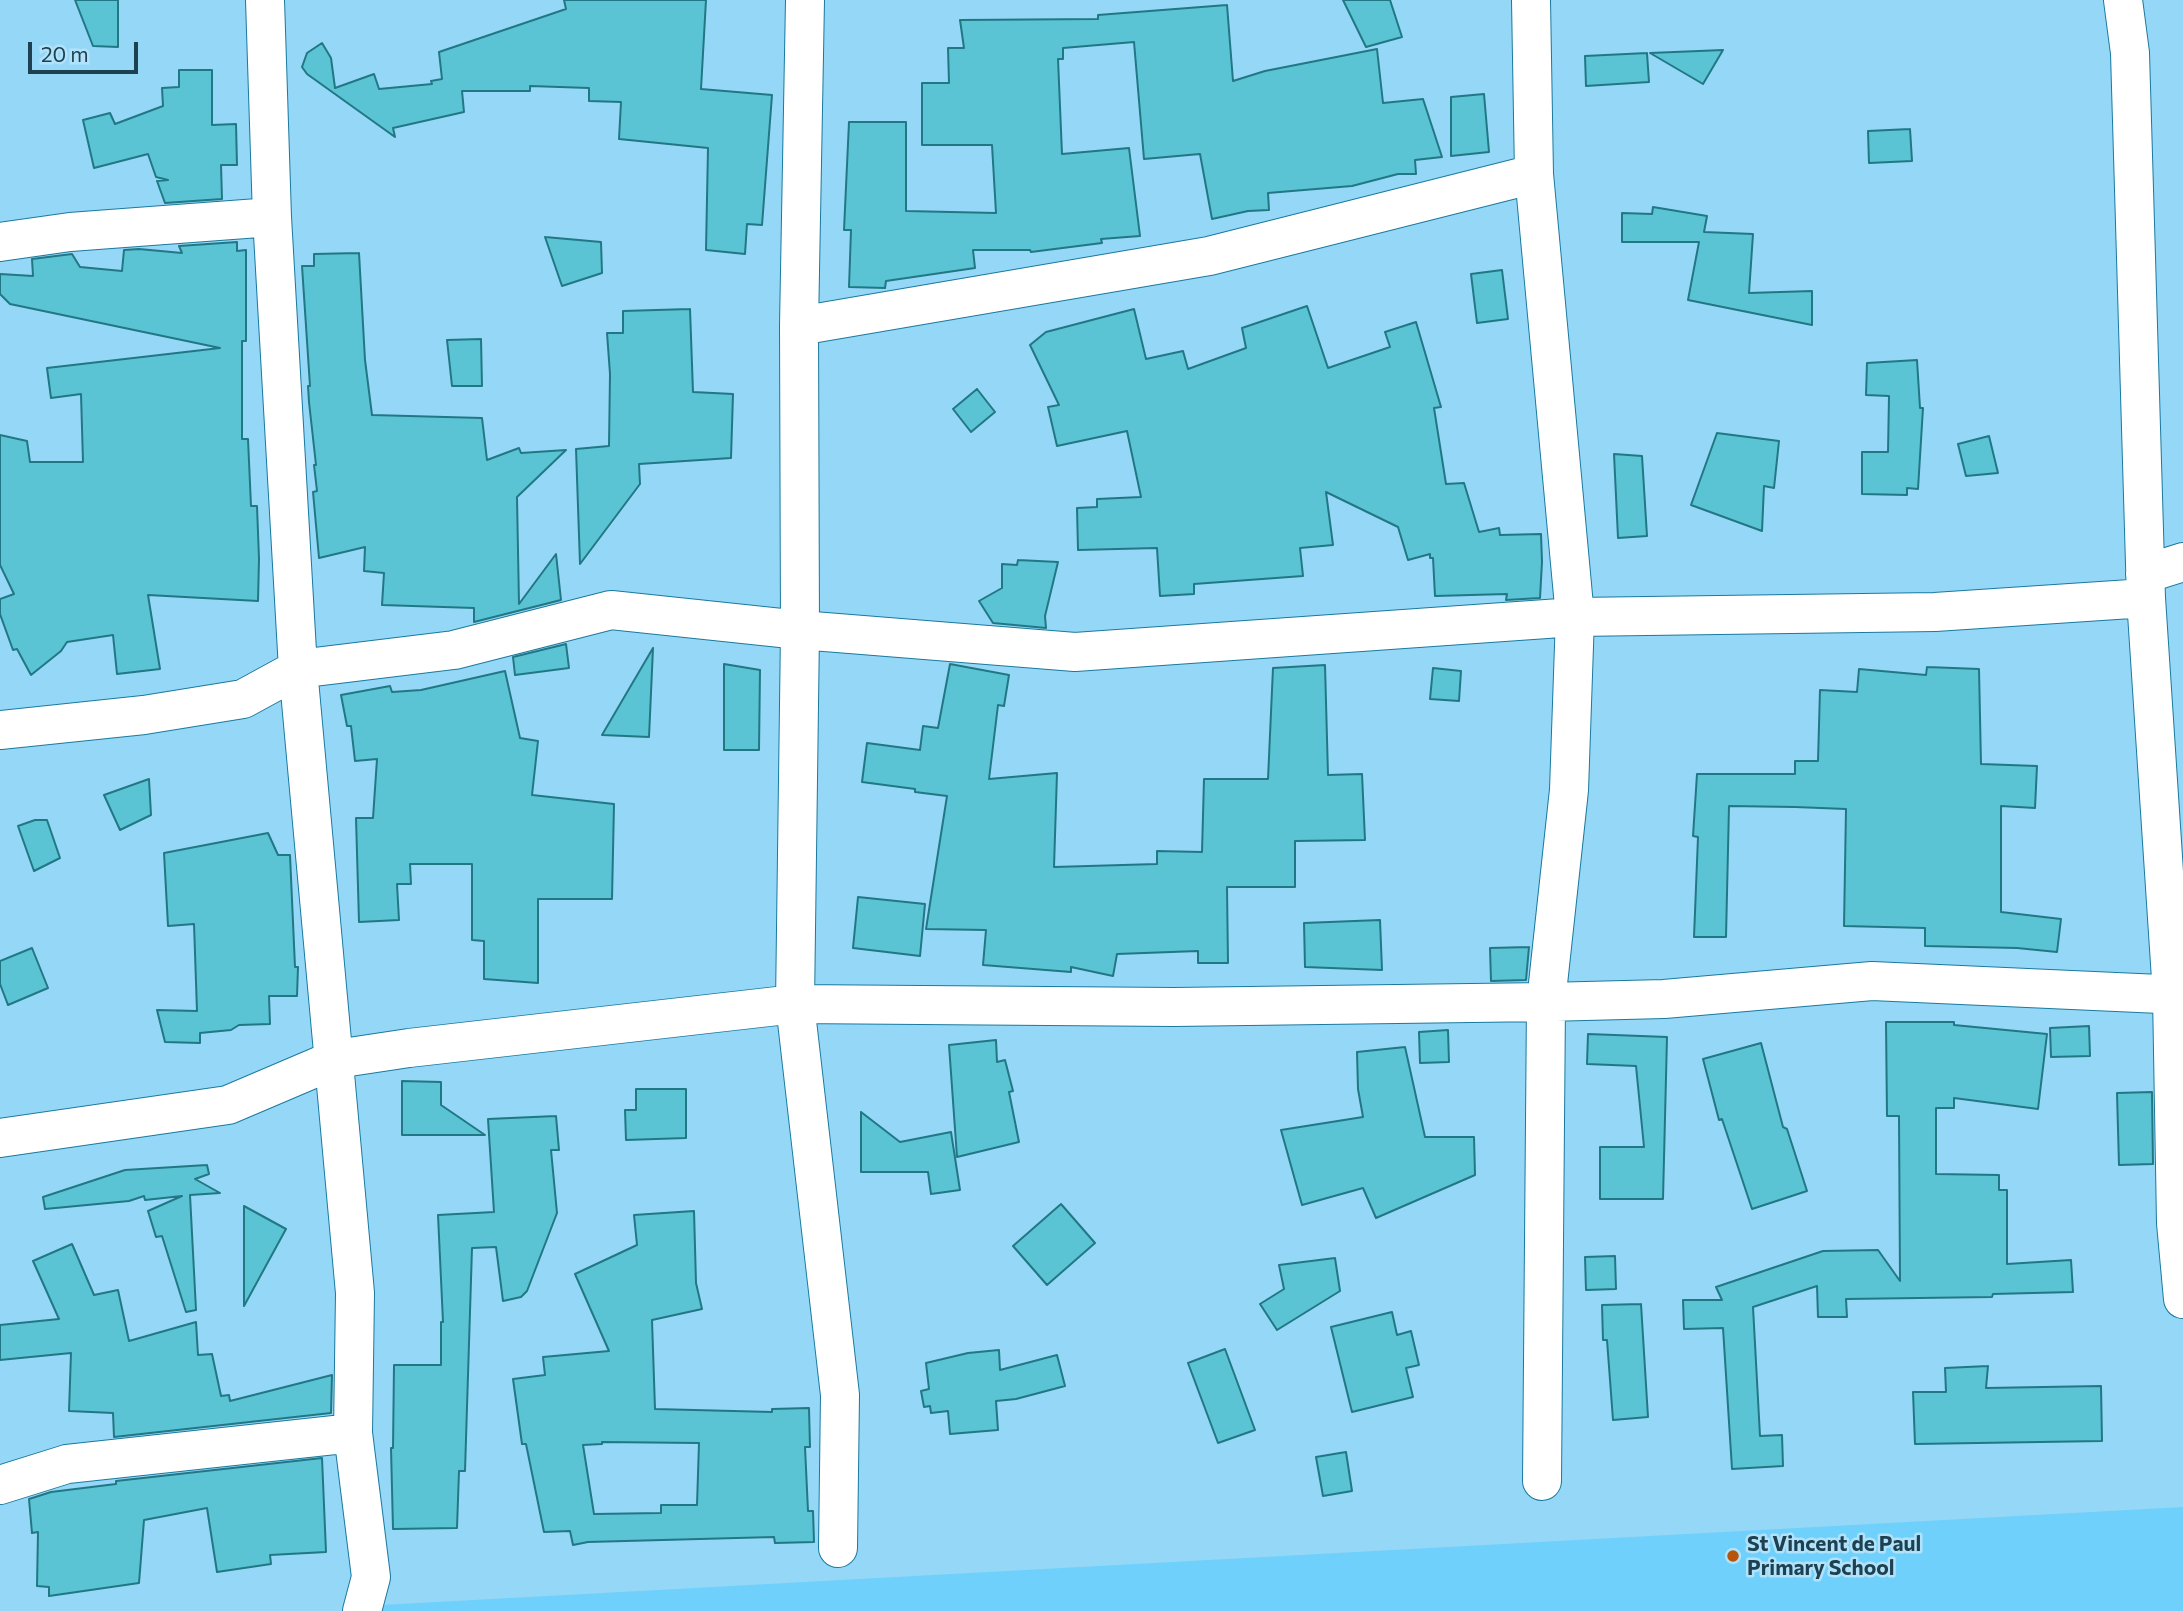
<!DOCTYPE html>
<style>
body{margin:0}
#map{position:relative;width:2183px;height:1611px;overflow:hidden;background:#95d7f7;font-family:Commissioner,sans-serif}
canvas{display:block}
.scale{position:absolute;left:28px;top:42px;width:110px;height:32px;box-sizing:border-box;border:4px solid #1d4151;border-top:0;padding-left:9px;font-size:21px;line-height:24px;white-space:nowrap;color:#1d4151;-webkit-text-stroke:5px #b1e2fa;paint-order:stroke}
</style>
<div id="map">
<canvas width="2183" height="1611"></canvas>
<div class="scale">20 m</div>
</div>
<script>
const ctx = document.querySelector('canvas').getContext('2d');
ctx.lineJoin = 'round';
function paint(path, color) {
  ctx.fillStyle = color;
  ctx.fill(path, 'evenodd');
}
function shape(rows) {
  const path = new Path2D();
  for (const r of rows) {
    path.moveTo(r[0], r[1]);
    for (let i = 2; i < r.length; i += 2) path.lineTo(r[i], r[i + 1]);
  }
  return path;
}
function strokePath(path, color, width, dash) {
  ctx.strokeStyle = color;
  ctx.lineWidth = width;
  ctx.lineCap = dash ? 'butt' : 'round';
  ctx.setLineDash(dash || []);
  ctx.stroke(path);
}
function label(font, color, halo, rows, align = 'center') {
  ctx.font = font + ' Commissioner,sans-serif';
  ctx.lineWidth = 5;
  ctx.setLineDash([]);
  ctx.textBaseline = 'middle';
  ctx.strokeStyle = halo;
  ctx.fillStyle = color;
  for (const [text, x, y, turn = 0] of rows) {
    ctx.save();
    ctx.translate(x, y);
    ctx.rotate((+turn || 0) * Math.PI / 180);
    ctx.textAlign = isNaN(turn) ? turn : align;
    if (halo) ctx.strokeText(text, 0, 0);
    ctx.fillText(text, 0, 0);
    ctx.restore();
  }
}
paint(shape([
 [2183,1507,2183,1611,383,1611,382,1605]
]), '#6fd0fc');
const building = shape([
 [75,0,118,0,118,47,93,46,75,0],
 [564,0,706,0,701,89,772,95,762,225,747,224,745,254,706,250,708,148,619,139,621,102,589,101,589,88,530,86,530,91,462,91,464,112,393,128,395,137,307,74,302,67,307,53,322,43,331,58,335,88,374,74,379,89,432,84,431,81,442,79,439,52,566,9,564,0],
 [1343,0,1390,0,1402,37,1366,47,1343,0],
 [1227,5,1233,81,1265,71,1377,49,1383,103,1423,99,1442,157,1415,160,1416,174,1398,174,1352,186,1268,193,1269,210,1248,211,1212,219,1200,154,1144,159,1134,42,1063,48,1063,59,1058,59,1062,154,1129,148,1140,236,1101,239,1102,243,1031,252,1030,250,973,250,975,268,886,281,885,288,849,287,851,230,844,230,849,122,906,122,906,211,996,213,992,145,922,145,922,83,949,83,948,48,964,48,960,20,1098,19,1098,15,1227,5],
 [1723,50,1703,84,1650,53,1723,50],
 [1647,53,1649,82,1586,86,1585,56,1647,53],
 [179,70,212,70,212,125,236,124,237,165,221,165,222,199,165,203,157,181,168,180,156,177,148,154,94,168,83,120,110,113,115,124,163,106,162,88,179,87,179,70],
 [1484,94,1489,152,1451,156,1451,97,1484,94],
 [1910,129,1912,161,1869,163,1868,131,1910,129],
 [1653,207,1707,216,1704,232,1753,234,1749,293,1812,291,1812,325,1688,300,1699,242,1622,242,1622,213,1652,214,1653,207],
 [545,237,601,242,602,273,562,286,545,237],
 [237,242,237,251,246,250,246,341,242,341,242,439,248,439,251,506,257,506,259,559,258,601,148,595,160,669,117,674,113,635,67,642,61,651,31,675,17,649,13,650,0,614,0,599,14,594,0,565,0,435,27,441,30,462,83,462,81,394,51,398,47,368,220,348,10,304,0,294,0,274,33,276,32,259,72,254,80,267,122,271,124,250,139,249,182,253,179,246,237,242],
 [359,253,365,360,372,415,482,418,487,460,519,448,521,453,566,450,517,497,519,604,556,554,561,600,474,622,474,608,382,605,384,573,364,571,365,547,319,558,313,492,317,491,314,465,316,465,309,402,308,386,310,386,302,266,314,266,314,254,359,253],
 [1502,270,1508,319,1477,323,1471,274,1502,270],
 [1307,306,1328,368,1390,347,1385,332,1416,322,1441,407,1434,408,1446,484,1464,483,1479,532,1499,528,1500,535,1541,534,1542,562,1540,598,1506,600,1507,594,1435,596,1433,558,1430,558,1430,554,1408,560,1398,527,1326,492,1333,545,1300,548,1303,576,1194,584,1194,594,1160,596,1157,548,1078,550,1077,508,1097,507,1097,499,1141,497,1127,431,1057,446,1048,407,1059,405,1030,345,1046,332,1134,309,1146,359,1183,351,1188,369,1246,348,1242,328,1307,306],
 [690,309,693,392,733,394,731,458,639,464,640,484,580,564,576,449,609,446,610,374,607,333,623,333,623,311,690,309],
 [481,339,482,386,452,386,447,340,481,339],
 [1917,360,1920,408,1923,408,1918,489,1907,488,1907,495,1862,494,1862,452,1888,452,1889,396,1866,395,1867,363,1917,360],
 [977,389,995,412,971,432,953,409,977,389],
 [1717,433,1779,441,1774,488,1764,486,1762,531,1691,505,1717,433],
 [1989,436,1998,473,1966,476,1958,444,1989,436],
 [1614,454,1642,456,1647,536,1618,538,1614,454],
 [1018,560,1058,562,1045,616,1046,628,993,623,979,601,1002,588,1002,564,1017,565,1018,560],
 [566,644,569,668,515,675,513,657,566,644],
 [653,648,649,737,602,735,653,648],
 [724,664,760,670,759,750,724,750,724,664],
 [950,664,1009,675,1004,706,998,705,989,779,1057,773,1054,867,1157,864,1157,851,1202,852,1204,779,1268,779,1273,668,1325,665,1328,775,1362,774,1365,840,1295,841,1295,887,1227,887,1228,963,1198,963,1198,951,1117,954,1113,976,1071,967,1071,972,983,965,986,930,926,929,947,796,915,792,915,789,862,782,867,743,920,750,923,726,938,728,950,664],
 [1927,667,1979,669,1981,764,2037,766,2035,808,2001,806,2001,912,2061,919,2057,952,2017,948,1925,946,1925,928,1844,926,1846,809,1795,807,1729,806,1726,937,1694,937,1698,837,1693,836,1697,774,1795,774,1795,761,1818,761,1820,690,1857,692,1859,669,1926,675,1927,667],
 [1433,668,1461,671,1459,701,1430,699,1433,668],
 [505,671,520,738,538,741,532,795,614,804,612,899,538,899,538,983,484,979,484,941,472,940,472,864,410,864,411,884,397,884,399,920,359,922,356,818,373,818,377,759,355,761,351,726,347,726,341,695,390,686,392,692,421,690,505,671],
 [149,779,151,815,120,830,104,795,149,779],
 [35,820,47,820,60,858,34,871,18,826,35,820],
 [268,833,278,855,290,855,295,967,298,967,297,996,269,996,270,1024,239,1025,231,1030,200,1033,200,1043,165,1042,157,1010,197,1011,194,924,168,926,164,853,268,833],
 [858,897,925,904,920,956,853,948,858,897],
 [1380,920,1382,970,1305,967,1304,923,1380,920],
 [1529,947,1526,980,1491,981,1490,948,1529,947],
 [32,948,48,988,8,1005,0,984,0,961,32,948],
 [1886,1022,1954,1022,1954,1025,2047,1034,2038,1109,1954,1098,1954,1108,1936,1108,1936,1174,1999,1175,1999,1190,2007,1190,2007,1264,2071,1260,2073,1292,1993,1294,1992,1297,1846,1299,1847,1317,1818,1317,1817,1286,1753,1307,1760,1436,1782,1435,1783,1466,1732,1469,1723,1328,1684,1329,1683,1300,1722,1300,1716,1287,1823,1251,1878,1250,1900,1281,1899,1116,1887,1116,1886,1022],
 [2089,1026,2090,1056,2051,1057,2050,1028,2089,1026],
 [1448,1030,1449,1062,1420,1063,1419,1032,1448,1030],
 [1588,1034,1667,1037,1663,1199,1600,1199,1600,1147,1644,1147,1636,1066,1587,1064,1588,1034],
 [996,1040,997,1062,1005,1060,1013,1091,1009,1092,1019,1142,957,1157,949,1045,996,1040],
 [1761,1043,1783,1127,1787,1129,1807,1191,1752,1209,1722,1119,1719,1120,1703,1059,1761,1043],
 [1405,1047,1425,1137,1474,1137,1475,1175,1376,1218,1363,1188,1302,1205,1281,1130,1363,1117,1358,1089,1357,1052,1405,1047],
 [402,1081,441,1082,441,1105,485,1135,402,1135,402,1081],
 [636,1089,686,1089,686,1138,626,1140,625,1110,636,1110,636,1089],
 [2152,1092,2153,1164,2119,1165,2117,1093,2152,1092],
 [861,1112,900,1142,951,1132,960,1190,931,1194,928,1172,861,1172,861,1112],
 [556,1116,559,1150,551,1150,557,1213,527,1291,521,1297,503,1301,496,1247,472,1248,465,1471,459,1471,457,1528,393,1529,391,1448,393,1448,394,1365,441,1365,441,1322,443,1322,438,1215,494,1212,488,1119,556,1116],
 [207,1165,209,1174,195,1179,220,1193,190,1195,196,1310,186,1312,162,1236,156,1237,148,1211,182,1196,145,1200,144,1196,129,1201,45,1209,43,1197,125,1170,207,1165],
 [1061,1204,1095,1243,1047,1285,1013,1246,1061,1204],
 [244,1206,286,1229,244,1306,244,1206],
 [694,1211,696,1283,702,1309,652,1320,655,1409,772,1412,772,1409,809,1408,810,1447,805,1447,808,1511,813,1511,814,1542,775,1543,774,1537,588,1542,573,1545,570,1531,544,1532,526,1444,522,1444,513,1379,545,1375,543,1357,609,1351,575,1274,637,1245,634,1215,694,1211],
 [602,1442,699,1443,697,1505,661,1505,661,1513,594,1514,583,1445,602,1444,602,1442],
 [72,1244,94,1295,118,1290,129,1341,196,1322,198,1355,212,1354,221,1396,229,1395,230,1401,332,1375,331,1413,114,1437,113,1413,69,1411,71,1353,0,1360,0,1325,59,1319,33,1261,72,1244],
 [1615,1256,1616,1289,1586,1290,1585,1257,1615,1256],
 [1335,1258,1340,1291,1277,1330,1260,1304,1284,1289,1279,1265,1335,1258],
 [1641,1304,1648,1417,1613,1420,1607,1340,1603,1340,1602,1305,1641,1304],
 [1392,1312,1397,1335,1411,1331,1419,1365,1406,1368,1413,1397,1352,1412,1331,1327,1392,1312],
 [1225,1349,1255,1430,1218,1443,1188,1363,1225,1349],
 [999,1350,1000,1370,1057,1355,1065,1386,1016,1399,996,1401,998,1430,950,1434,948,1411,931,1413,930,1406,924,1407,921,1391,929,1389,926,1363,968,1353,999,1350],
 [1988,1366,1986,1388,2101,1386,2102,1441,1915,1444,1913,1392,1946,1392,1945,1368,1988,1366],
 [1346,1452,1352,1491,1323,1496,1316,1457,1346,1452],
 [322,1458,326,1552,270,1555,271,1564,217,1572,207,1508,144,1520,139,1583,49,1596,49,1587,37,1586,38,1532,32,1533,29,1499,51,1492,116,1484,116,1481,322,1458]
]);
paint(building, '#5ac4d5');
strokePath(building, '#227784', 2);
const street = shape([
 [265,0,272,217,298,669,355,1293,353,1433,371,1577,362,1611],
 [805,0,799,326,800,630,795,1004,840,1395,838,1548],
 [1531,0,1534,174,1575,617,1569,790,1546,1002,1542,1481],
 [2123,0,2130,53,2146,598,2172,994,2176,1223,2183,1299],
 [0,242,70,232,272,217],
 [799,326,1209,256,1534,174],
 [2145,574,2183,562],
 [0,730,144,715,243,699,298,669,454,650,611,610,800,630,1075,652,1575,617,1935,612,2146,598],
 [0,1138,228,1105,336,1059,409,1048,795,1004,1174,1007,1546,1002,1664,999,1872,981,2183,995],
 [0,1485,67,1464,353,1433]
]);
strokePath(street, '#1a7a9e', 40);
strokePath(street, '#fff', 38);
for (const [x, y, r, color] of [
 [1733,1556,7,"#b5550c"]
]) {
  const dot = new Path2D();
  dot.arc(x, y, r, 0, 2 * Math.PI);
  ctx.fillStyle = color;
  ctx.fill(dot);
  strokePath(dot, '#b1e2fa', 2.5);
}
label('bold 21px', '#1d4151', '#b1e2fa', [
 ["St Vincent de Paul",1747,1544],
 ["Primary School",1747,1568]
], 'left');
</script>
